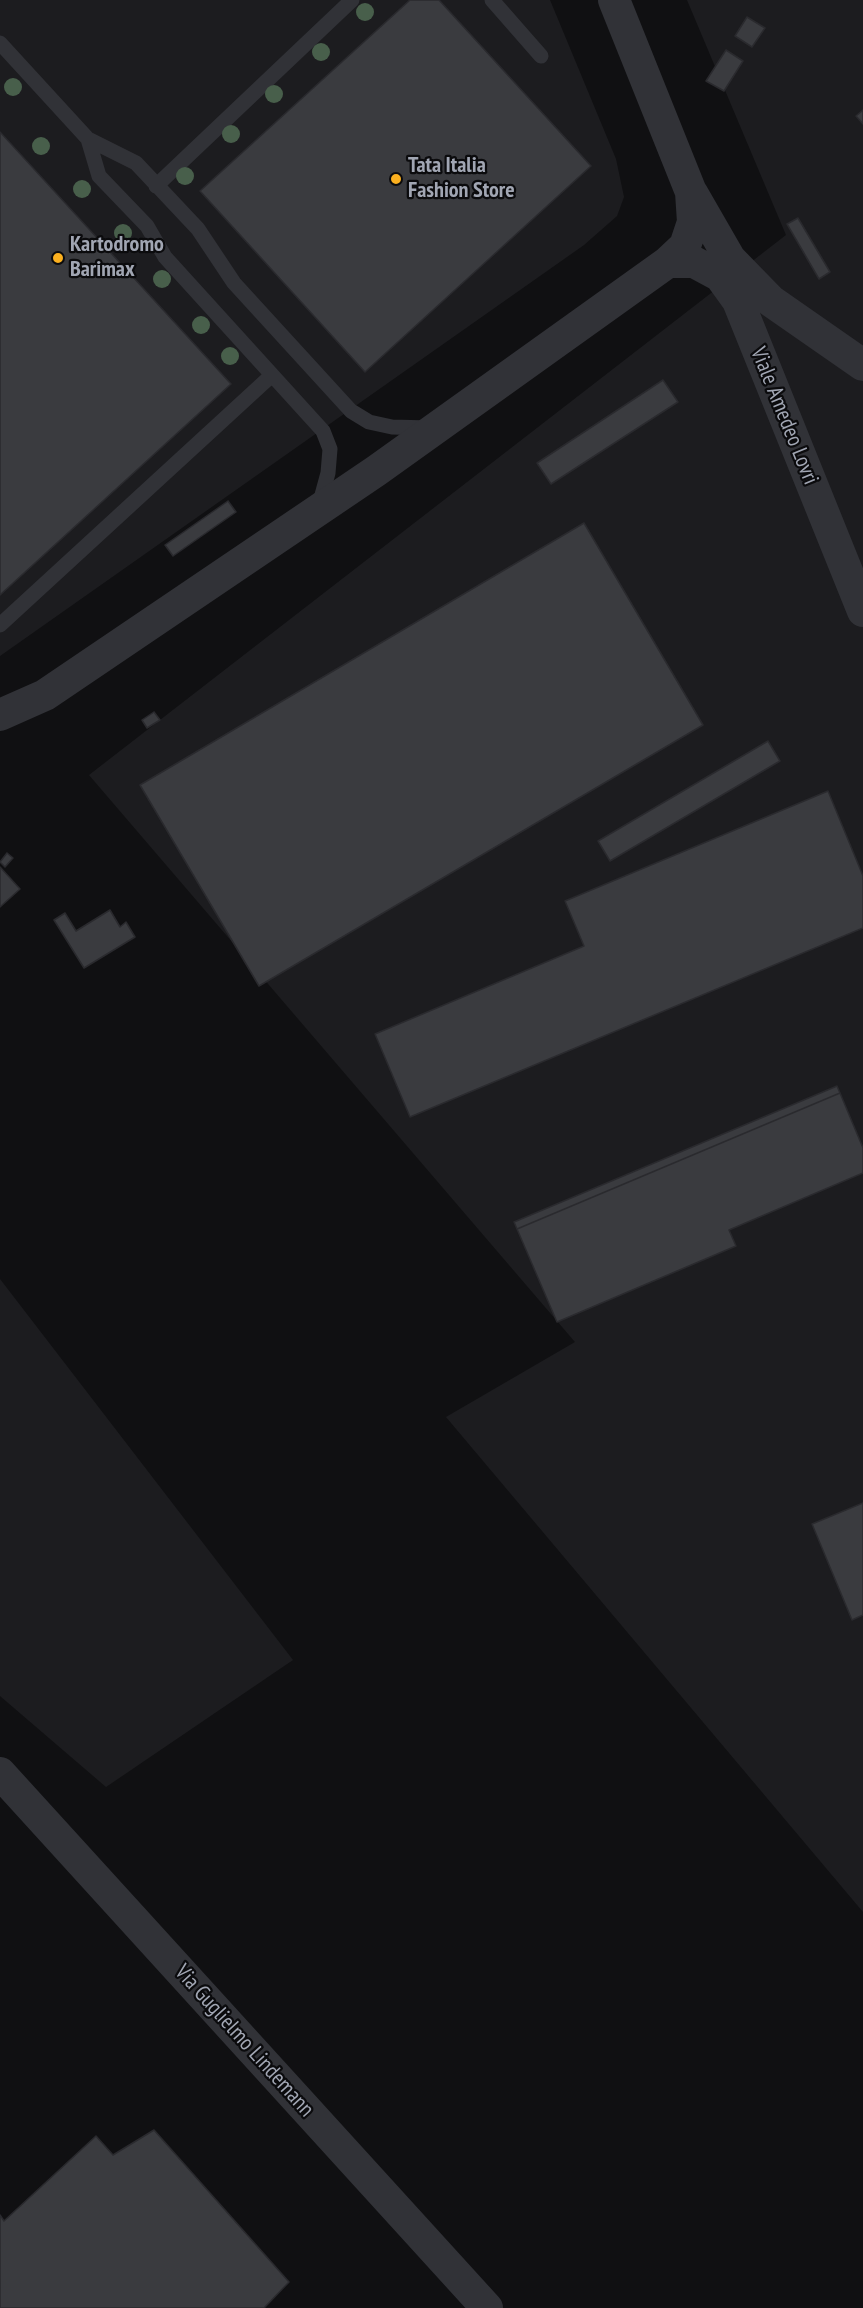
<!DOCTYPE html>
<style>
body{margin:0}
canvas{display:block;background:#101012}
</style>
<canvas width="863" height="2308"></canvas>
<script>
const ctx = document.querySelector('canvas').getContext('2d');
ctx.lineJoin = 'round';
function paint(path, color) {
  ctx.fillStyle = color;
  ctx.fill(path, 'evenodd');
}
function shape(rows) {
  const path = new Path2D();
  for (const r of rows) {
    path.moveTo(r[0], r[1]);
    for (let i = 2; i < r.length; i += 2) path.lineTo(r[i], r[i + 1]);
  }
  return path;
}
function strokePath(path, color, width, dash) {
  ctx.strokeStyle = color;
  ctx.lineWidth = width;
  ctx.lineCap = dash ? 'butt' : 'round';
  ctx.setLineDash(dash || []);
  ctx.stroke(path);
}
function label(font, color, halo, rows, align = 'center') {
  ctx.font = font + ' "PT Sans Narrow",sans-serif';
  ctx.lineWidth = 4.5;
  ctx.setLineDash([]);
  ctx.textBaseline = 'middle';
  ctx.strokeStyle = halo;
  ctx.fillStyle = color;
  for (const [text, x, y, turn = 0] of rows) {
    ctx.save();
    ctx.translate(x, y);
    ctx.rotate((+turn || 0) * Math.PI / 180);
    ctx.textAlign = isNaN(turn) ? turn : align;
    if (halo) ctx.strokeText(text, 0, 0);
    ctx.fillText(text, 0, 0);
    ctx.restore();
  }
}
paint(shape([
 [0,0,550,0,616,159,624,197,617,216,584,245,0,656],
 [687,0,863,0,863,1912,446,1417,575,1342,89,775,786,235],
 [0,1279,293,1660,106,1787,0,1696]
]), '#1c1c1f');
const building = shape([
 [410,0,439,0,591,166,365,372,200,191,410,0],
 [747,17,765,28,752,47,735,36,747,17],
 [726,50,743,61,724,91,706,81,726,50],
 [863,110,863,124,856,116,863,110],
 [0,132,231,384,0,595,0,132],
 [798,218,830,272,819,279,787,224,798,218],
 [663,380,678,402,551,484,537,463,663,380],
 [228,501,236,512,173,556,165,545,228,501],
 [584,523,703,725,259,986,140,785,584,523],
 [154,712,160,720,147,728,142,720,154,712],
 [768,741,780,761,610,861,598,841,768,741],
 [828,791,863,876,863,928,410,1117,375,1034,584,946,565,901,828,791],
 [7,853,13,858,5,867,0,862,7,853],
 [0,867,20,889,0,907,0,867],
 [110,910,120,927,126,922,135,937,84,968,54,920,65,913,76,931,110,910],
 [837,1086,840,1093,517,1229,514,1222,837,1086],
 [840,1093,863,1148,863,1173,729,1230,736,1246,557,1322,517,1229,840,1093],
 [863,1503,863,1615,852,1620,812,1524,863,1503],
 [154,2130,289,2282,264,2308,0,2308,0,2215,4,2221,96,2136,113,2155,154,2130]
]);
paint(building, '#3a3b3f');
strokePath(building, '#2a2a2e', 1.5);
strokePath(shape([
 [492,0,541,56],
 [0,43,88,139,136,163,198,229,234,283,351,411,369,422,392,427,429,428],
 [88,139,99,176,147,226,165,257,323,431,330,449,328,473,319,506],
 [156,186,352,0],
 [0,625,272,375]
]), '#313237', 15);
strokePath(shape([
 [692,193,730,259,771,301,863,365],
 [668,262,694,262,720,276,738,301,863,611],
 [0,715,45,695,376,471,668,262,685,246,693,222,691,192,614,0],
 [0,1773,487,2308]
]), '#313237', 32);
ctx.fillStyle = '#485f4b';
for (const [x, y] of [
 [365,12],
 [321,52],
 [13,87],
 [274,94],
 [231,134],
 [41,146],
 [185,176],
 [82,189],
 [123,233],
 [162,279],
 [201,325],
 [230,356]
]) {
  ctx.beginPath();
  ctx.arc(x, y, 9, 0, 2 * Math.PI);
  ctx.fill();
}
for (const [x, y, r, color] of [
 [396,179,6,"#fbb01f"],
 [58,258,6,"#fbb01f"]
]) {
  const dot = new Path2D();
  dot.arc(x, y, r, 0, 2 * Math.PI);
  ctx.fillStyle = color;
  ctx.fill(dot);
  strokePath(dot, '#0b0b0d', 2);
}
label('bold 22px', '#a1a6b3', '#0b0b0d', [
 ["Tata Italia",408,166],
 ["Fashion Store",408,191],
 ["Kartodromo",70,245],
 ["Barimax",70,270]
], 'left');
label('22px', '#a1a6b3', '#0b0b0d', [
 ["Viale Amedeo Lovri",784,416,68],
 ["Via Guglielmo Lindemann",244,2041,48]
]);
</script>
